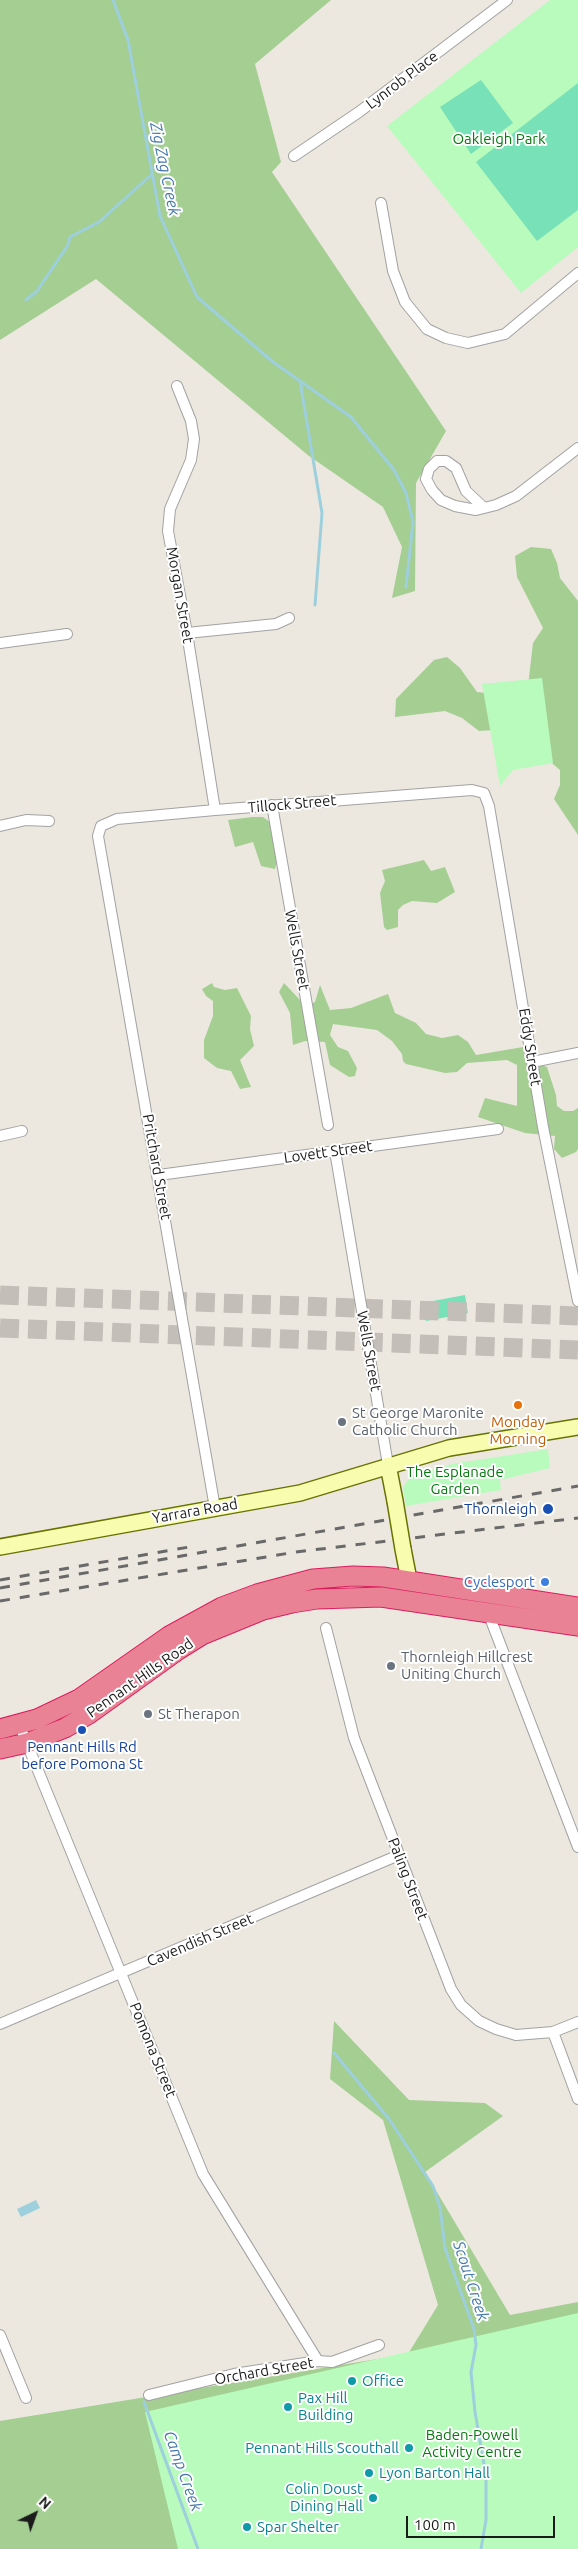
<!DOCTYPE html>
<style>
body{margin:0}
#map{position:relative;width:578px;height:2549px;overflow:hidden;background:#ede8df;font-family:Ubuntu,sans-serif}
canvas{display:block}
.north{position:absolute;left:10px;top:2489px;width:50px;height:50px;-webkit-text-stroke:4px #fff;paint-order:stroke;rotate:42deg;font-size:14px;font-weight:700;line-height:20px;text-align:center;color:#1b1b1b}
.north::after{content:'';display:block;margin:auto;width:18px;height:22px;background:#1b1b1b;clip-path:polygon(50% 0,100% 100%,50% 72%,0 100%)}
.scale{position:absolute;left:406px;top:2516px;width:149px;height:22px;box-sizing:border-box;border:2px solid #1b1b1b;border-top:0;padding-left:6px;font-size:15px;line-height:18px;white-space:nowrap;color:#1b1b1b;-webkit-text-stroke:4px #fff;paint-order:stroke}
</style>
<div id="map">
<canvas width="578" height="2549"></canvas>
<div class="north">N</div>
<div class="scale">100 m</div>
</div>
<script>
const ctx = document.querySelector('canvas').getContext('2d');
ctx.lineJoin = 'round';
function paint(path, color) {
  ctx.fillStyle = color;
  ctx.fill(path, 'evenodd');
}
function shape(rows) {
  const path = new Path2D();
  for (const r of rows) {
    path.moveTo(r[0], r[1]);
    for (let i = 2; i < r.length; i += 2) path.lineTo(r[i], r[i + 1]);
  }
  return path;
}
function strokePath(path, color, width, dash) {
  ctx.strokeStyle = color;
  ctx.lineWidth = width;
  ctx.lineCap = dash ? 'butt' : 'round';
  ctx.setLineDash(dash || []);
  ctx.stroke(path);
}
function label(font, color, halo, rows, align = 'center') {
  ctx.font = font + ' Ubuntu,sans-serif';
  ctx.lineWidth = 4;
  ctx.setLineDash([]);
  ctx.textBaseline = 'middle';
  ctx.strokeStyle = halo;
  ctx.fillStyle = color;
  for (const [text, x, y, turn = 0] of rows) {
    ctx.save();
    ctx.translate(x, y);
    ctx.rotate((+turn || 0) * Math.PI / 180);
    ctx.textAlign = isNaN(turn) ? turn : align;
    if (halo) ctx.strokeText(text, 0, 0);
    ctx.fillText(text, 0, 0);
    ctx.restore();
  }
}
paint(shape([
 [0,0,331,0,255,64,281,162,272,172,446,431,416,483,415,591,392,598,402,547,383,507,309,456,96,279,0,340],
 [531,547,551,549,557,563,560,578,578,601,578,835,554,799,560,785,560,770,546,758,495,730,479,731,462,718,445,711,395,717,396,699,434,660,447,657,460,668,477,692,496,694,528,686,533,643,543,628,517,577,515,556],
 [252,817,263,817,270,822,277,861,275,869,261,866,253,842,235,847,228,820],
 [424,860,431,871,445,867,455,892,437,903,412,901,403,905,398,910,398,927,387,930,384,927,380,893,385,881,382,870],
 [212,983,214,987,225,990,237,988,251,1016,250,1029,254,1046,240,1060,251,1087,240,1089,231,1071,217,1068,204,1058,204,1040,213,1016,213,1001,206,996,202,989],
 [284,983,302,1002,310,1004,315,1002,320,985,330,1010,351,1008,388,994,395,1013,416,1023,426,1034,442,1038,458,1035,468,1042,476,1055,523,1047,525,1060,547,1067,556,1095,557,1106,564,1111,573,1111,578,1108,578,1149,576,1152,562,1158,554,1149,555,1136,525,1133,478,1117,485,1098,517,1106,517,1065,507,1060,467,1063,457,1072,445,1073,406,1064,403,1061,402,1054,392,1041,377,1030,333,1024,330,1035,338,1047,348,1051,357,1068,355,1076,349,1077,330,1065,325,1042,305,1041,293,1045,290,1013,279,992],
 [334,2021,409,2100,485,2103,503,2116,425,2172,510,2315,578,2302,578,2549,0,2549,0,2421,408,2354,438,2305,383,2120,330,2079]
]), '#a4ce92');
paint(shape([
 [550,0,578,0,578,247,521,293,387,126],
 [542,678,553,763,513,770,500,786,482,684],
 [548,1449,550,1468,500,1480,501,1490,406,1506,403,1487,411,1476,452,1464],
 [578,2313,578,2549,178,2549,145,2412]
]), '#b8fbbd');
paint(shape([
 [481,80,513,123,471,154,440,107],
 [578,83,578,210,537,241,476,162],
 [465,1295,468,1313,426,1321,422,1303]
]), '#78e1b8');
paint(shape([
 [36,2200,40,2208,21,2217,17,2209]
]), '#9dcfdd');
strokePath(shape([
 [113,0,128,40,160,216,197,297,273,362,351,417,394,470,406,493,413,522,406,587],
 [26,300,37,291,68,245,70,237,99,222,152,174],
 [300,381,322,513,315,605],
 [334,2053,389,2119,433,2186,440,2207,445,2248,474,2329,476,2345,471,2372,475,2412,486,2476,486,2520,481,2549],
 [144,2402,198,2549]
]), '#9dcfdd', 3);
strokePath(shape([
 [0,1295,578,1316],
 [0,1328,578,1350]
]), '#c3bfb8', 19, [19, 9]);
const street = shape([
 [294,156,359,112,507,0],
 [381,203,393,271,405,302,427,329,446,338,468,343,505,334,578,273],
 [177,386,191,421,194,439,191,460,170,509,168,531,187,633,215,810],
 [483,507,466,491,456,468,446,461,437,461,429,469,426,479,432,490,441,500,455,506,476,510,496,505,516,496,578,448],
 [187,633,276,624,289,618],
 [0,643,67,634],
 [272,805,328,1125],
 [0,826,26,820,49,821],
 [532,1062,578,1053],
 [0,1136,22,1131],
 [335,1151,388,1465],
 [159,1175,498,1129],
 [215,1508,98,836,101,826,117,819,215,810,472,790,484,793,489,806,543,1127,578,1301],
 [489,1615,578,1847],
 [326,1628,354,1738,451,1989,461,2005,479,2021,496,2029,516,2035,553,2032,578,2022],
 [19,1724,203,2174,318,2361],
 [0,2024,399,1855],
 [553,2032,578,2099],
 [0,2335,26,2398],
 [149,2395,234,2374,318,2361,332,2362,379,2345]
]);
const secondary = shape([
 [388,1465,395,1501],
 [0,1547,300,1493,449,1448,578,1427],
 [403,1549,409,1580]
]);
const highway = shape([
 [0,1729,37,1719,79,1699,169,1636,222,1607,257,1594,313,1579,353,1576,383,1577,578,1607],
 [0,1749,27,1743,65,1728,89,1714,178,1650,202,1635,263,1610,292,1603,317,1599,381,1597,578,1626]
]);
strokePath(street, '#a2a2a2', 12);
strokePath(secondary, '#667300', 18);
strokePath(highway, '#db1c5d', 21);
strokePath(street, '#fff', 10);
strokePath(secondary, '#f8fcae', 15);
strokePath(highway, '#e98295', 19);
strokePath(shape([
 [0,1580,195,1546],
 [0,1588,578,1486],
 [0,1601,296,1552,578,1518]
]), '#696969', 3, [10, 10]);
const secondaryBridge = shape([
 [395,1501,403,1549]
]);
strokePath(secondaryBridge, '#667300', 18, []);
strokePath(secondaryBridge, '#f8fcae', 15);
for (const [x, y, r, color] of [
 [518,1405,5,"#e8710a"],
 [342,1422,5,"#6b7280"],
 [548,1509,6,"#1a4fb4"],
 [545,1582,5,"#3f7fe0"],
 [391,1666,5,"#6b7280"],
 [148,1714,5,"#6b7280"],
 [82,1730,5,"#1a4fb4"],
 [352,2381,5,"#0f9aa8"],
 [288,2407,5,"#0f9aa8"],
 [409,2448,5,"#0f9aa8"],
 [369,2473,5,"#0f9aa8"],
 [373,2498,5,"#0f9aa8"],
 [247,2527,5,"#0f9aa8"]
]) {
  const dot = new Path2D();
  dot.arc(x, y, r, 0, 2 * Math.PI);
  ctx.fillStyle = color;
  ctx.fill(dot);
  strokePath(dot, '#fff', 2);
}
label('15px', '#1b1b1b', '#fff', [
 ["Lynrob Place",402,80,-37],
 ["Morgan Street",180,595,80],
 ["Tillock Street",292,804,-5],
 ["Wells Street",297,950,80],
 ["Eddy Street",530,1047,81],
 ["Lovett Street",328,1152,-8],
 ["Pritchard Street",157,1167,80],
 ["Wells Street",369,1351,80],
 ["Yarrara Road",195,1511,-10],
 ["Pennant Hills Road",140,1678,-35],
 ["Paling Street",408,1879,69],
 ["Cavendish Street",200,1940,-23],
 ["Pomona Street",153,2050,68],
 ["Orchard Street",264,2371,-10]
]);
label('15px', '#077b10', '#fff', [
 ["Oakleigh Park",499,139],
 ["The Esplanade",455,1472],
 ["Garden",455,1489],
 ["Baden-Powell",472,2435],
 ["Activity Centre",472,2452]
]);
label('15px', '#5b616d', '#fff', [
 ["St George Maronite",352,1413],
 ["Catholic Church",352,1430],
 ["Thornleigh Hillcrest",401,1657],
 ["Uniting Church",401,1674],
 ["St Therapon",158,1714]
], 'left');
label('15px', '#c56008', '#fff', [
 ["Monday",518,1422],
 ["Morning",518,1439]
]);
label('15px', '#164399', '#fff', [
 ["Thornleigh",537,1509],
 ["Pennant Hills Rd",82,1747,"center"],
 ["before Pomona St",82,1764,"center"]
], 'right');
label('15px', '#366cbe', '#fff', [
 ["Cyclesport",535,1582]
], 'right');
label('15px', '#0d838f', '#fff', [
 ["Office",362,2381],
 ["Pax Hill",298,2398],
 ["Building",298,2415],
 ["Pennant Hills Scouthall",399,2448,"right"],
 ["Lyon Barton Hall",379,2473],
 ["Colin Doust",363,2489,"right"],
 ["Dining Hall",363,2506,"right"],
 ["Spar Shelter",257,2527]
], 'left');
label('italic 16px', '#4479ad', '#fff', [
 ["Zig Zag Creek",165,169,78],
 ["Scout Creek",471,2281,72],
 ["Camp Creek",183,2471,70]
]);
</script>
